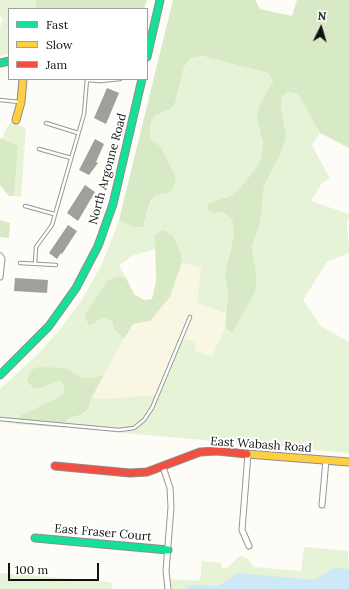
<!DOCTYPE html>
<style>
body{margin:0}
#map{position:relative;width:349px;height:589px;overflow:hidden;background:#fdfcf7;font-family:Lora,serif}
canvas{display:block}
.legend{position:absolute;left:8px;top:8px;width:140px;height:72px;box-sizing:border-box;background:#fff;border:1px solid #a0a0a0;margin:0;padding:5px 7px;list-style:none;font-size:12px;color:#111}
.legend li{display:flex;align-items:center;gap:8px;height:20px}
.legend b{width:20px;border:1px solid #a0a0a0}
.north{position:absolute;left:301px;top:8px;width:40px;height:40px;-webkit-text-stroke:3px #fff;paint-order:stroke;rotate:5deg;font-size:11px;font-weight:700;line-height:16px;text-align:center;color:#111}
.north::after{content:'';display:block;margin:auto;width:14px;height:18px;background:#111;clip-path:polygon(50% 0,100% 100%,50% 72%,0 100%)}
.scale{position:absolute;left:8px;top:563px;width:91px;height:18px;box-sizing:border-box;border:2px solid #111;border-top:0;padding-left:5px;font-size:12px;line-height:14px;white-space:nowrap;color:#111;-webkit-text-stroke:3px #fff;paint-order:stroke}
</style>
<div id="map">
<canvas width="349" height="589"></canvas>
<ul class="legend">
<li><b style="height:5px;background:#16e098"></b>Fast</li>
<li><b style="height:5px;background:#ffcf43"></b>Slow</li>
<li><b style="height:5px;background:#f24e42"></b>Jam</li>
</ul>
<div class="north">N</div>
<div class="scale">100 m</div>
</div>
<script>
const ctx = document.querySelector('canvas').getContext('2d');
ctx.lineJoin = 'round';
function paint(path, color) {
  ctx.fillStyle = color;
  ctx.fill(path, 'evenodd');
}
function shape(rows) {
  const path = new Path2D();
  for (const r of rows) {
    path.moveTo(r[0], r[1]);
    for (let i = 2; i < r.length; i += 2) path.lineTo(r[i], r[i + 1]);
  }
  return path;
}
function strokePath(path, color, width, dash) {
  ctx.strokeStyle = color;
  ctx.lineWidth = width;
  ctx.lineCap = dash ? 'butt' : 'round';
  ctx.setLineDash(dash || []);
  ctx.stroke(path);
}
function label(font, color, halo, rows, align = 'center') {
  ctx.font = font + ' Lora,serif';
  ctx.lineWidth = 4;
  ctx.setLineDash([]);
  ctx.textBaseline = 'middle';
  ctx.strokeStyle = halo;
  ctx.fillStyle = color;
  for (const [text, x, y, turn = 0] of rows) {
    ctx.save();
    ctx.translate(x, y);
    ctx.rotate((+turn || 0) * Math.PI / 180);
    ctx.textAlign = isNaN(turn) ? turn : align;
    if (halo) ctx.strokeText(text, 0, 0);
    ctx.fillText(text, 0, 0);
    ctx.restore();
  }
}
paint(shape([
 [182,262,201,267,197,303,226,315,225,328,212,356,195,351,179,337,155,395,102,399,92,397,133,324,150,321,170,297]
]), '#f9f7e4');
paint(shape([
 [0,0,36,0,36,9,9,9,9,54,0,56,0,28,3,18,0,16],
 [202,56,268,73,273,82,260,103,257,117,263,145,260,162,246,181,233,195,209,203,214,214,223,212,232,219,234,235,225,273,228,293,226,314,197,303,201,268,182,262,181,254,155,235,156,249,134,255,119,265,126,278,118,276,93,324,102,318,112,321,114,329,124,339,104,375,92,378,82,378,66,368,41,388,60,381,64,385,64,393,53,400,21,415,16,424,0,422,0,389,39,353,61,328,81,301,102,264,119,220,133,227,143,227,150,203,156,195,166,194,160,146,150,138,150,124,155,114,169,110,175,104,184,67,191,58],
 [288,92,298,94,320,133,312,145,330,179,322,183,311,201,349,214,347,225,349,253,327,262,303,300,321,326,349,342,349,453,58,427,71,417,81,415,88,411,92,397,102,399,155,395,179,337,195,342,195,351,212,356,225,328,232,331,239,321,255,291,257,280,252,246,259,223,264,186,282,151,285,136,281,110,282,97],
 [11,122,26,128,21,197,14,196,18,146,2,139,7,127],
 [304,547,348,551,349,589,172,589,170,579,200,581,202,561,222,563,221,568,227,568,240,556,247,558,254,567,301,571],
 [0,573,111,582,112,589,0,589]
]), '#e7f3d7');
paint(shape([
 [36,0,147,0,144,9,36,9],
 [173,0,255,0,260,9,292,16,297,0,349,0,349,148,320,133,298,94,288,92,282,97,281,110,286,136,282,151,264,186,260,223,252,246,257,280,255,292,239,321,232,332,225,328,228,293,225,273,234,235,232,219,223,212,214,214,207,209,209,203,233,195,246,181,260,162,263,145,257,117,260,103,273,82,268,73,202,56,191,58,184,67,175,104,169,110,155,115,150,124,150,138,160,146,176,178,173,189,166,194,156,195,150,202,143,227,133,227,119,220],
 [0,138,18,146,14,196,9,196,0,185],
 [0,220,10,223,9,238,0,237],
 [163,230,173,236,181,254,182,262,170,297,150,321,133,324,124,339,114,329,112,321,102,318,93,324,88,324,85,315,107,281,118,276,126,278,134,294,144,300,152,299,156,281,155,235],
 [38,367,66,368,82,378,92,378,104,375,92,397,88,410,81,415,71,417,58,427,16,424,21,415,53,400,64,393,64,385,60,381,41,388,33,388,27,380,31,370]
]), '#d8eac5');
paint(shape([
 [334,568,349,569,349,589,186,589,186,587,194,585,219,586,238,573,314,580]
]), '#cde8f7');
paint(shape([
 [107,88,119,93,106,124,94,118],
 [95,139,104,144,96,162,98,163,89,175,79,170],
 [85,185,95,192,78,221,67,213],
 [68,225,77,231,62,254,61,253,57,259,49,253],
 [15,278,48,280,47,293,14,291]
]), '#a19f9c');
const lane = shape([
 [87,80,100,81,120,79],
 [0,100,20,102],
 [46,123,78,133],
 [39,149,71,158],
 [25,206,54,214],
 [20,263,56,265],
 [35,264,36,247,52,225,84,114,87,79],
 [0,419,119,430,134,428,144,420,152,408,190,317]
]);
const street = shape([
 [0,256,2,259,0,277],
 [248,454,242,530,249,546],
 [163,467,170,488,171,507,166,571,168,589],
 [322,505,326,460]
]);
const fast = shape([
 [147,57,160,0],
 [0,63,9,61],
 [0,375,49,326,76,288,98,246,113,204,142,79],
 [35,538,168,550]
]);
const slow = shape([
 [16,120,21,102,23,79],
 [247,454,349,462]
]);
const jam = shape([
 [55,466,130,473,147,472,200,452,217,451,247,454]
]);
strokePath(lane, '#979795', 4.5);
strokePath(street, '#979795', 7);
strokePath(fast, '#8e8d8b', 9);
strokePath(slow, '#8e8d8b', 9);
strokePath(jam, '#8e8d8b', 9);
strokePath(lane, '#fffffe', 2.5);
strokePath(street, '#fffffe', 5);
strokePath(fast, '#16e098', 7);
strokePath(slow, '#ffcf43', 7);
strokePath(jam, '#f24e42', 7);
label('12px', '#111', '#fff', [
 ["North Argonne Road",108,169,-75],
 ["East Wabash Road",261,445,4],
 ["East Fraser Court",103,533,5]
]);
</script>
